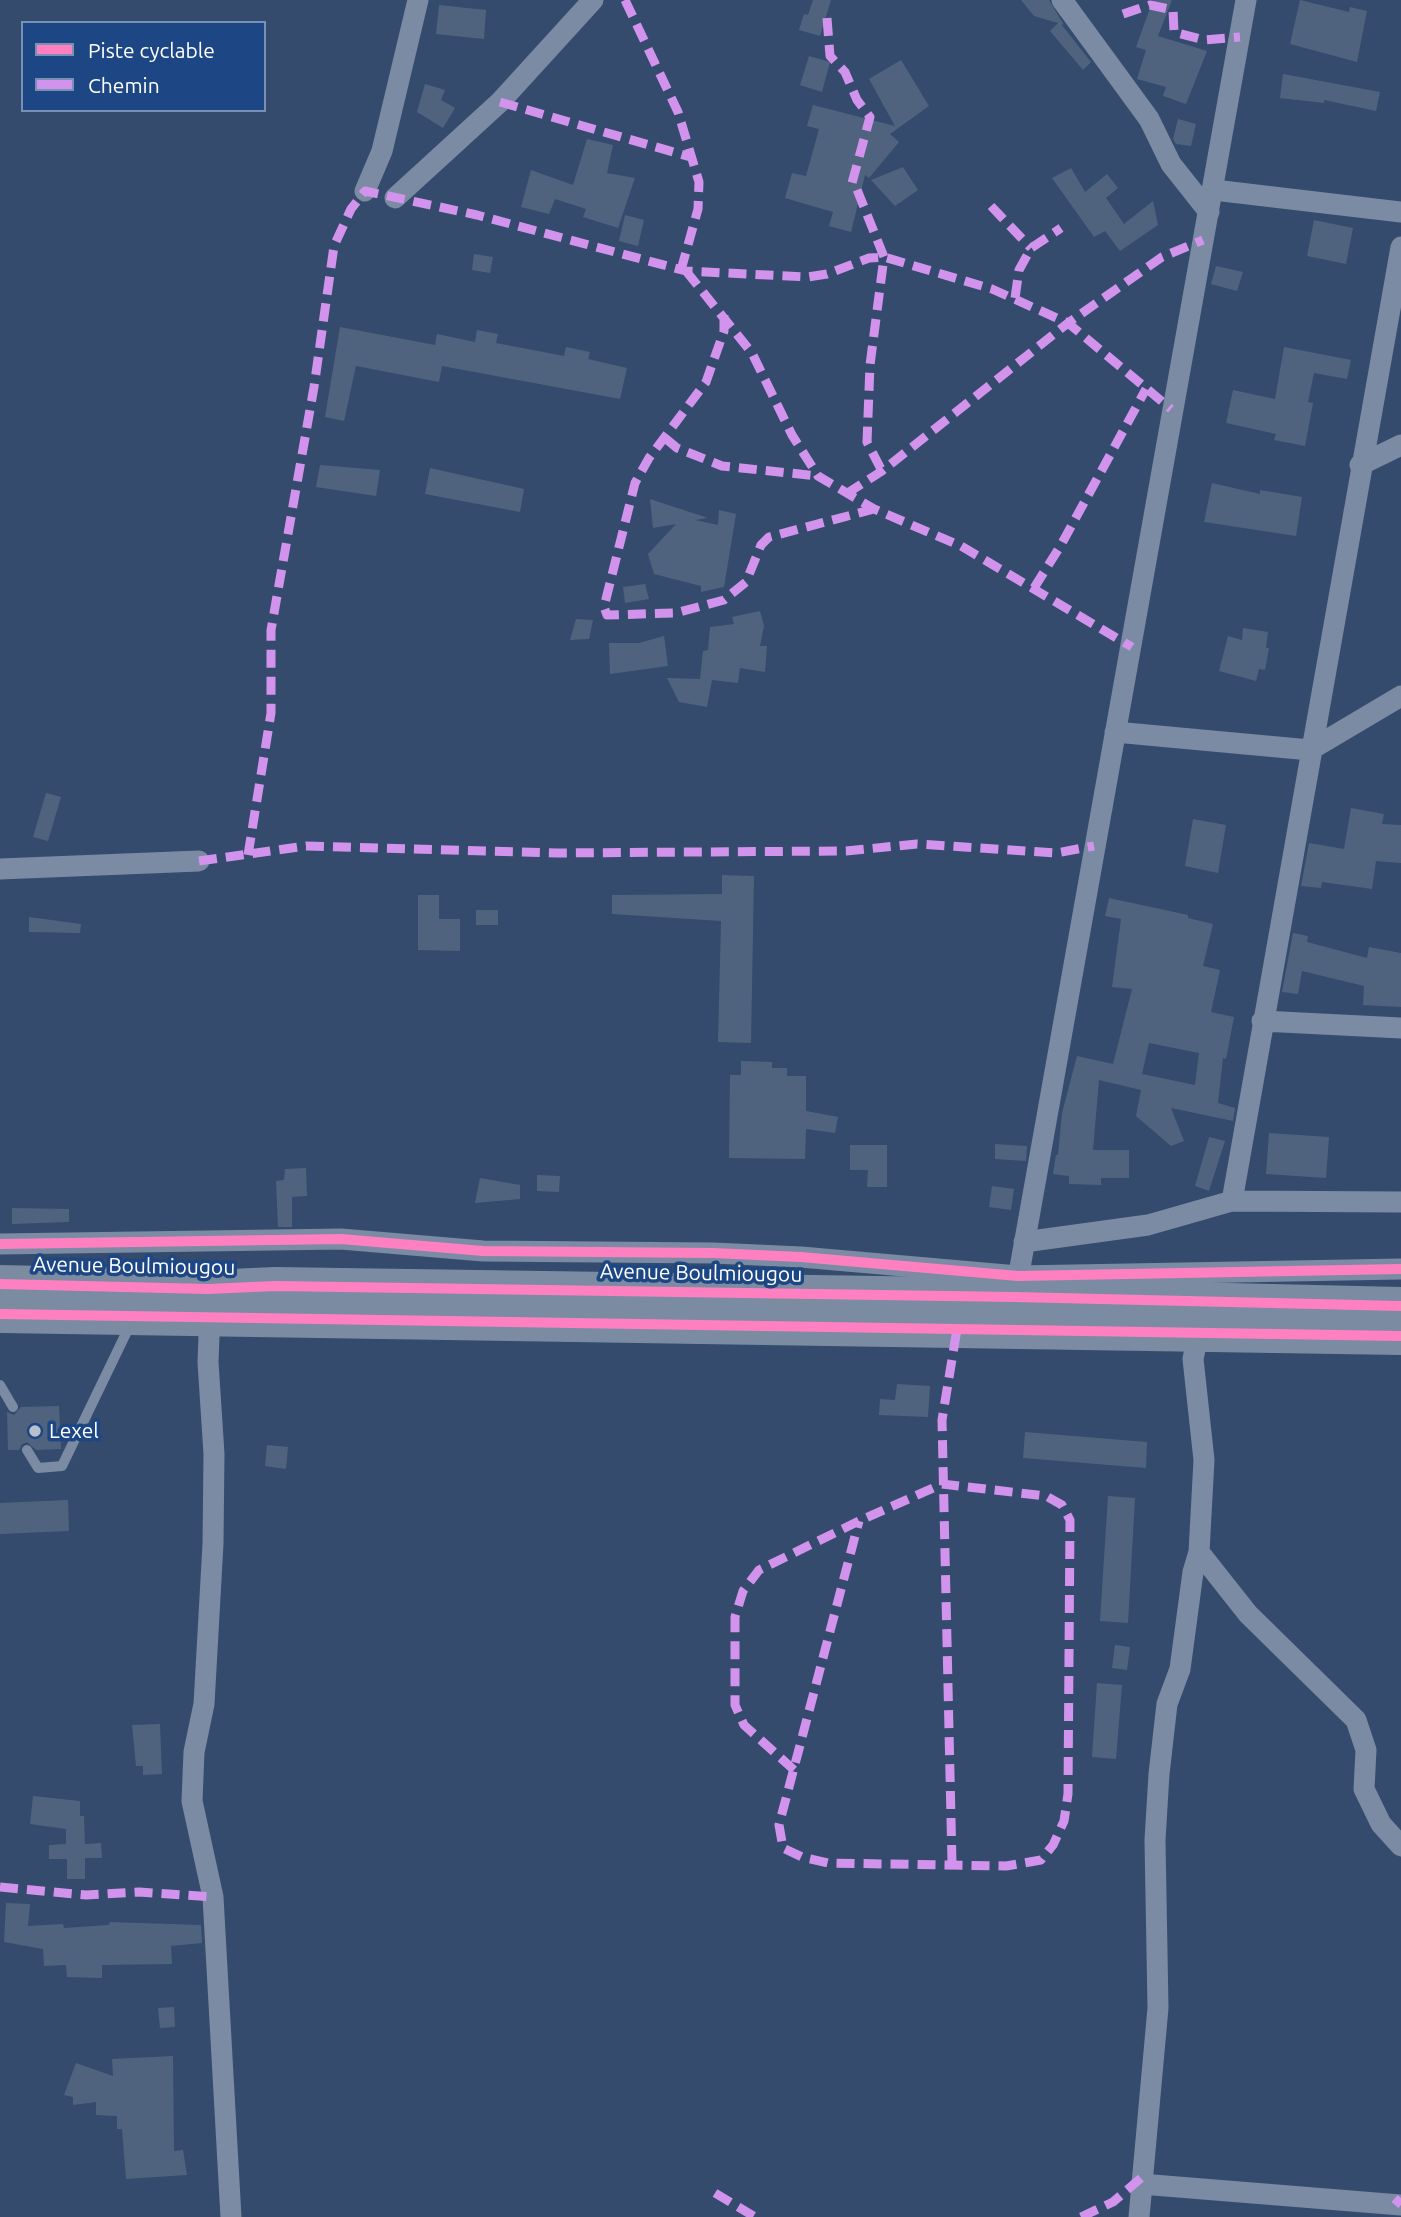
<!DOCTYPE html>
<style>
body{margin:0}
#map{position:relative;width:1401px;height:2217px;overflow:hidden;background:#344b6d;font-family:Ubuntu,sans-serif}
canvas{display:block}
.legend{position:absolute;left:21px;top:21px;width:245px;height:91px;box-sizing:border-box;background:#1d4784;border:2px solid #7791b5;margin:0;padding:9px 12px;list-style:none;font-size:21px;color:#fff}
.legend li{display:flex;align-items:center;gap:14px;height:35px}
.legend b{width:35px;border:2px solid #7791b5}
</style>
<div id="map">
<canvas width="1401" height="2217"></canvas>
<ul class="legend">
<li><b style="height:9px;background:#ff80c0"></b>Piste cyclable</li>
<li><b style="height:9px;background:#d193ec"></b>Chemin</li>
</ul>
</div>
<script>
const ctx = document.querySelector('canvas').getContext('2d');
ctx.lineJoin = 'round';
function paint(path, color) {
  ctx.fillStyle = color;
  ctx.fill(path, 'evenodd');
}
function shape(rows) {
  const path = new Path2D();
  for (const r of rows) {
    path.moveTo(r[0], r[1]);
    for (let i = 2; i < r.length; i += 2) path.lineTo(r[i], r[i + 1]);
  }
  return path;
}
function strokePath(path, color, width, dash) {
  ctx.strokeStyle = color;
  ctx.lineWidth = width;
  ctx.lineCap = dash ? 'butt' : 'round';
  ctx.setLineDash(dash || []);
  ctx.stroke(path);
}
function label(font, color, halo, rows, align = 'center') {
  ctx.font = font + ' Ubuntu,sans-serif';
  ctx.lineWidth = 7;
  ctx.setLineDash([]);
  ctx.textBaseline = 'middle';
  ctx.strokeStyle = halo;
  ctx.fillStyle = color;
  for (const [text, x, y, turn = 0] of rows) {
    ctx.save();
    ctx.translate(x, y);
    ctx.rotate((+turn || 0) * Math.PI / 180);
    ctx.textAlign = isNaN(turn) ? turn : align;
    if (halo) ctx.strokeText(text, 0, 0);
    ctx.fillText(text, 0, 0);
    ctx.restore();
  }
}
paint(shape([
 [813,0,831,0,820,36,799,30,804,14,808,15],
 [1021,0,1049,0,1064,25,1061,24,1091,62,1083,70,1050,31,1058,23,1034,16],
 [1153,0,1172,0,1158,36,1207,51,1186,104,1163,96,1166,87,1137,79,1146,50,1136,47],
 [1300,0,1349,12,1350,7,1367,11,1357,62,1290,44],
 [439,5,486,10,484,39,436,34],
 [809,56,830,62,822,92,800,85],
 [901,60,929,106,890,134,899,142,869,178,865,175,851,232,829,226,833,212,785,198,792,173,806,176,819,129,807,126,813,105,895,126,869,79],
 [1283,74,1380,92,1376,111,1324,100,1324,103,1280,98],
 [425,84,445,90,441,100,455,108,443,128,417,112],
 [1178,119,1196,124,1191,146,1176,144,1173,139],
 [587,139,613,145,607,173,635,178,618,228,583,217,586,209,555,199,549,214,521,207,531,170,573,185],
 [903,167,918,190,895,206,871,180],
 [1071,168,1085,192,1107,174,1118,188,1106,198,1124,224,1153,201,1158,225,1120,251,1105,231,1094,237,1052,178],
 [625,215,644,220,638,246,619,241],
 [1314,220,1353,228,1346,264,1307,256],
 [474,254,493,257,490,273,472,270],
 [1216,266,1243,272,1237,291,1211,284],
 [340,327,435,345,437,334,475,342,477,330,498,334,496,343,564,356,566,347,590,352,588,359,627,368,620,399,442,366,439,382,356,366,344,421,325,417],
 [1284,347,1351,360,1347,379,1314,373,1308,402,1313,403,1305,446,1274,440,1276,434,1226,423,1233,390,1275,399],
 [320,465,380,470,376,496,316,487],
 [430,468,524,489,520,512,425,494],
 [1212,483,1260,494,1260,490,1302,497,1296,536,1204,522],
 [650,499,708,518,695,520,718,525,719,510,736,514,724,587,701,592,701,586,654,574,648,554,676,524,653,528],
 [645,584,649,599,625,603,623,587],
 [760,611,764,626,760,646,767,646,765,672,740,668,738,683,712,680,707,707,679,702,667,678,700,679,703,651,708,650,710,627,734,624,732,617],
 [576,619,593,620,589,639,570,640],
 [1243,628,1268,632,1266,648,1269,648,1265,670,1259,669,1256,681,1219,671,1228,636,1242,640],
 [664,636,668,666,610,674,609,643,639,643],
 [46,793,61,797,48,841,33,837],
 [1351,808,1384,814,1382,824,1401,825,1401,863,1376,861,1372,889,1322,882,1321,888,1301,886,1309,843,1344,849],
 [1193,819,1226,825,1218,873,1185,866],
 [722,875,754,876,751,1043,718,1042,721,921,612,914,612,895,722,894],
 [418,895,439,895,439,919,460,919,460,951,418,950],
 [1109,898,1188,915,1188,918,1213,924,1203,966,1220,970,1211,1012,1234,1017,1226,1059,1223,1058,1218,1103,1235,1108,1233,1121,1171,1108,1184,1141,1171,1146,1136,1116,1141,1090,1099,1080,1093,1150,1129,1150,1129,1178,1101,1178,1101,1185,1069,1184,1069,1176,1053,1174,1056,1155,1058,1155,1062,1113,1077,1056,1113,1064,1132,989,1112,987,1121,919,1105,916],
 [1149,1043,1199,1053,1195,1085,1142,1074],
 [476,910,498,910,498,925,476,925],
 [29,917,81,924,80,933,29,932],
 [1293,933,1308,936,1307,942,1367,958,1369,947,1401,953,1401,1007,1363,1005,1364,986,1302,971,1298,994,1282,992],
 [741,1061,772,1062,772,1068,787,1068,787,1076,806,1076,806,1111,838,1117,835,1133,806,1129,805,1159,729,1158,730,1075,741,1075],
 [1269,1133,1329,1137,1326,1178,1266,1174],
 [1209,1137,1225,1141,1209,1191,1195,1186],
 [995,1144,1027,1146,1026,1161,995,1159],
 [850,1145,887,1145,887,1187,867,1187,868,1170,850,1170],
 [306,1168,307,1196,292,1197,292,1227,278,1227,276,1181,284,1180,285,1169],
 [537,1175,560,1176,559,1192,537,1191],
 [480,1178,520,1185,520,1199,475,1203],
 [992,1186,1014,1189,1011,1210,989,1207],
 [12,1208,69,1209,69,1222,12,1224],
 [897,1384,930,1386,928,1417,879,1415,880,1399,895,1400],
 [59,1406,61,1449,36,1450,27,1442,22,1444,19,1450,8,1450,7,1412,14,1415,21,1407],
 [1025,1432,1147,1442,1146,1468,1023,1458],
 [267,1445,288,1447,286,1469,265,1466],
 [1108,1496,1135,1498,1128,1623,1100,1621],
 [68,1500,69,1531,0,1534,0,1503],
 [1115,1645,1130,1647,1127,1670,1112,1668],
 [1097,1683,1122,1685,1116,1759,1092,1757],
 [160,1724,162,1774,143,1775,143,1766,136,1766,132,1725],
 [33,1796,80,1801,80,1816,84,1816,85,1844,101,1843,102,1858,85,1858,85,1879,67,1879,67,1859,49,1859,49,1845,66,1844,66,1829,30,1824],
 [6,1903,30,1904,28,1926,63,1924,64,1928,109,1925,110,1922,201,1925,202,1943,171,1946,172,1964,102,1965,102,1978,67,1977,66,1965,44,1966,43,1949,4,1942],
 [174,2007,175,2027,160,2028,158,2008],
 [173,2056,174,2151,183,2150,187,2175,126,2179,122,2129,117,2129,117,2116,96,2115,96,2102,73,2105,73,2097,64,2095,76,2063,113,2076,112,2059]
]), '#50637e');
strokePath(shape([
 [0,1385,13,1407],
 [27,1450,38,1468,62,1466,131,1323]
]), '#7a8ba3', 10);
strokePath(shape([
 [1062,0,1149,119,1171,164,1209,212],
 [1214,190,1401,212],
 [365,191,382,151,418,0],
 [395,198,500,102,593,0],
 [1360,465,1401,445],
 [1115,732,1310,750,1401,696],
 [0,869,199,861],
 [1262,1021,1401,1028],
 [1232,1201,1401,247],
 [1024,1242,1148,1225,1232,1201,1401,1202],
 [0,1244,341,1239,483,1251,713,1253,801,1257,1018,1276,1401,1269],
 [1016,1290,1246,0],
 [210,1310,208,1362,214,1454,213,1544,204,1704,194,1752,192,1801,213,1897,231,2217],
 [1199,1552,1248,1614,1356,1720,1366,1750,1364,1789,1381,1824,1401,1846],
 [1141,2184,1401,2205],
 [1139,2217,1158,2008,1155,1840,1159,1774,1167,1704,1180,1669,1193,1572,1199,1552,1204,1460,1193,1359,1198,1335]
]), '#7a8ba3', 21);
strokePath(shape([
 [0,1284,208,1289,275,1286,1015,1297,1401,1306],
 [0,1314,1401,1336]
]), '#7b8ca2', 38);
strokePath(shape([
 [625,0,678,112,699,182,698,209,681,270],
 [1123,14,1150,5,1173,10,1174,32,1204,40,1240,37],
 [827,18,830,56,845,72,857,100,870,117,852,183,856,187,884,257,870,365,867,442,882,471],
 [500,102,694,158],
 [991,206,1031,248],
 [686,271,752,353,792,435,818,476,874,509,961,546,1132,647],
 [1015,298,1019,270,1031,248,1061,228],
 [724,315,724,331,706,382,649,458,635,483,604,607,607,615,676,613,724,600,746,582,761,545,769,537,874,509],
 [665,438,677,448,722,466,818,476],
 [846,494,882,471,1068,323,1162,257,1203,240],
 [1034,588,1061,545,1146,389],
 [248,855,271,713,271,630,314,387,334,246,351,209,365,191,477,215,686,271,808,277,827,274,869,258,884,257,992,289,1068,323,1171,409],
 [199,861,306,846,557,853,846,851,917,844,1056,853,1094,846],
 [794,1770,744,1725,735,1705,735,1617,743,1591,759,1570,859,1521,942,1484,1046,1496,1062,1505,1070,1520,1068,1794,1064,1821,1053,1845,1041,1860,1006,1866,828,1863,802,1857,783,1848,779,1825,859,1521],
 [952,1863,942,1420,957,1329],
 [0,1887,86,1895,139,1892,213,1897],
 [715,2193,755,2217],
 [1395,2205,1401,2198],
 [1081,2217,1113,2202,1141,2178]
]), '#d193ec', 9, [18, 9]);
strokePath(shape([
 [0,1244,341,1239,483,1251,713,1253,801,1257,1018,1276,1401,1269],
 [0,1284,208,1289,275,1286,1015,1297,1401,1306],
 [0,1314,1401,1336]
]), '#ff80c0', 10);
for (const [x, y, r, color] of [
 [35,1431,7,"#b8c0cc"]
]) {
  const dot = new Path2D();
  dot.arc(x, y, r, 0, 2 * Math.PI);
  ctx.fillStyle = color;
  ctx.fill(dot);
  strokePath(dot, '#1d4784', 2.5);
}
label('21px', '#fff', '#1d4784', [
 ["Avenue Boulmiougou",134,1266,1],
 ["Avenue Boulmiougou",701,1273,1]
]);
label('21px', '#fff', '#1d4784', [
 ["Lexel",49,1431]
], 'left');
</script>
